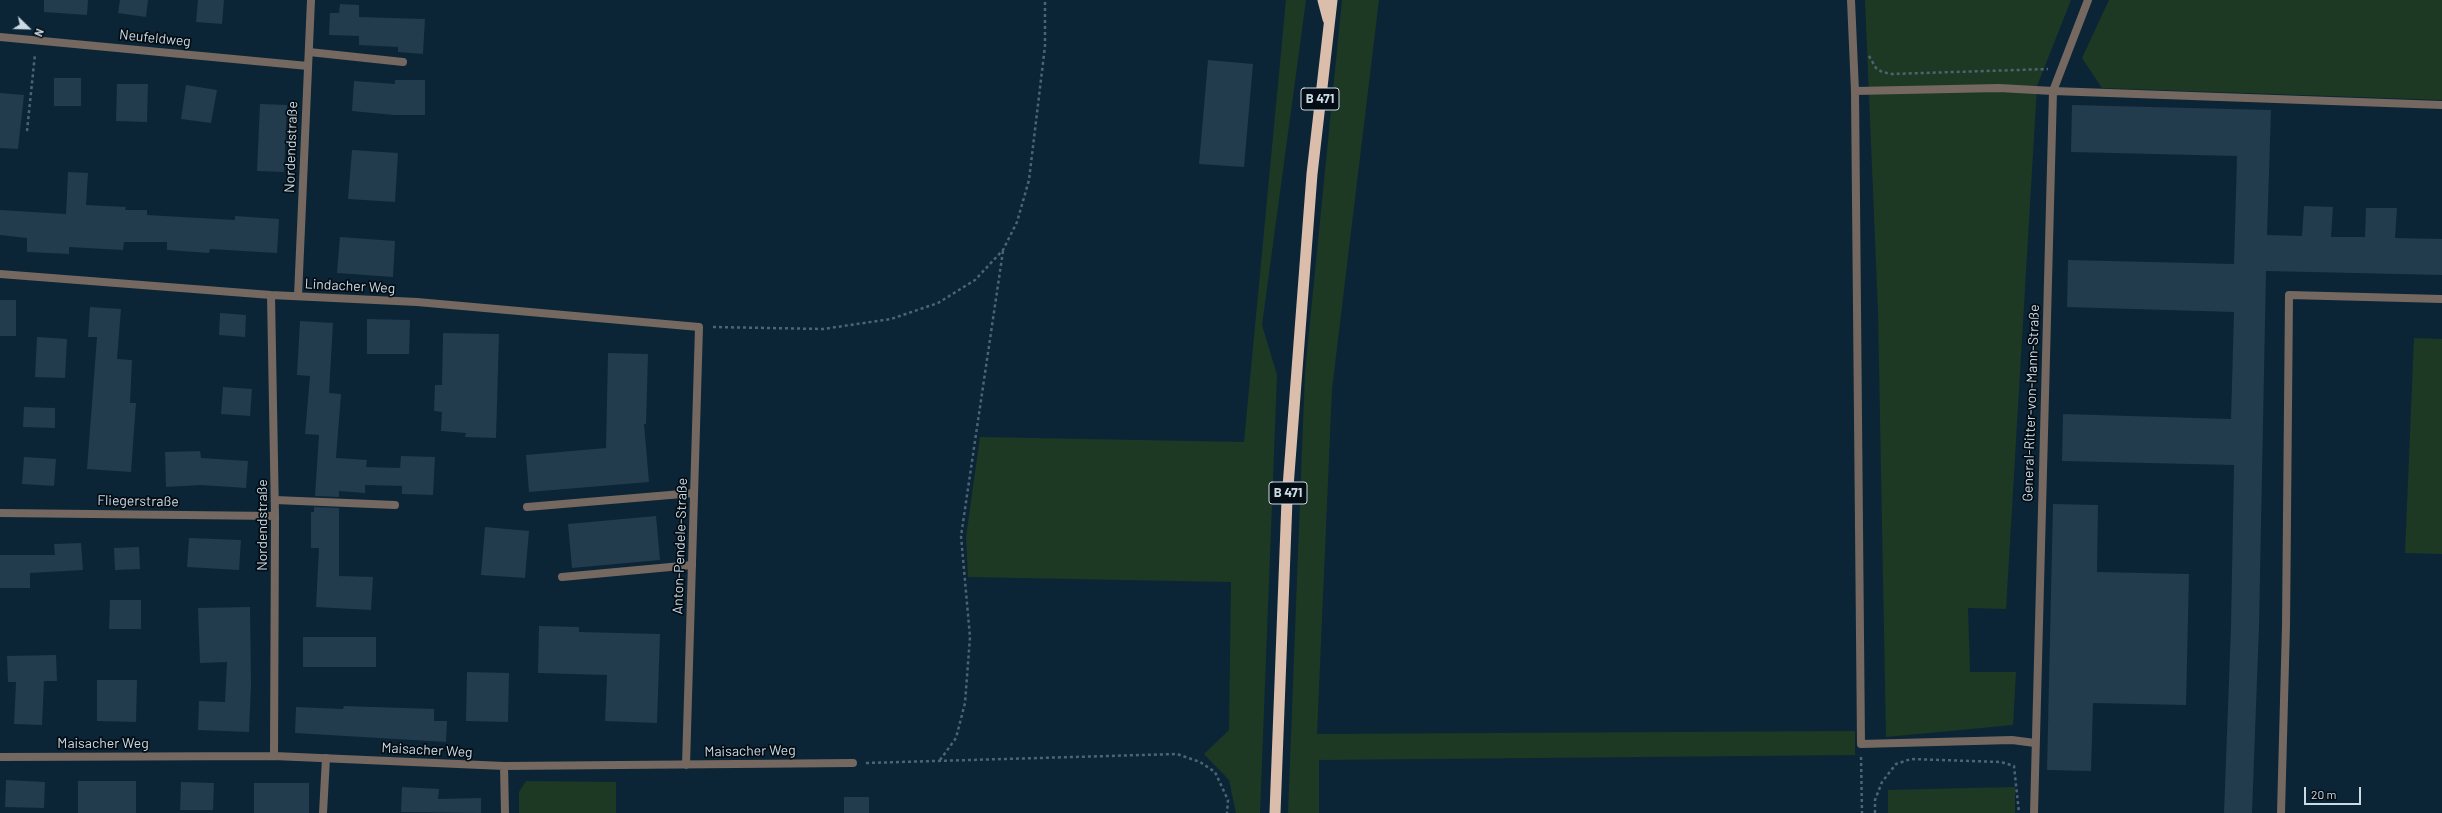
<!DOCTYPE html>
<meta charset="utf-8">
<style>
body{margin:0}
#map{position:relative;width:2442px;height:813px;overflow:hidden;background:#0b2536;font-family:Barlow,sans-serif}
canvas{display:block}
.north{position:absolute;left:8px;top:8px;width:40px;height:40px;-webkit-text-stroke:3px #040d14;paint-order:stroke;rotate:113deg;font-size:11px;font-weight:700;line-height:16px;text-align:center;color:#cbdae5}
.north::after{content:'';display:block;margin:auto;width:14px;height:18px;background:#cbdae5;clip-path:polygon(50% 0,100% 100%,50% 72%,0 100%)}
.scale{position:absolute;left:2304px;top:787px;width:57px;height:18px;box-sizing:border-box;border:2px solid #cbdae5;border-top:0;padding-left:5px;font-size:12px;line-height:14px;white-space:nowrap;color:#cbdae5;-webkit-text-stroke:3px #040d14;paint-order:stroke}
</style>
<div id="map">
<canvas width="2442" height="813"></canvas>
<div class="north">N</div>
<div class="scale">20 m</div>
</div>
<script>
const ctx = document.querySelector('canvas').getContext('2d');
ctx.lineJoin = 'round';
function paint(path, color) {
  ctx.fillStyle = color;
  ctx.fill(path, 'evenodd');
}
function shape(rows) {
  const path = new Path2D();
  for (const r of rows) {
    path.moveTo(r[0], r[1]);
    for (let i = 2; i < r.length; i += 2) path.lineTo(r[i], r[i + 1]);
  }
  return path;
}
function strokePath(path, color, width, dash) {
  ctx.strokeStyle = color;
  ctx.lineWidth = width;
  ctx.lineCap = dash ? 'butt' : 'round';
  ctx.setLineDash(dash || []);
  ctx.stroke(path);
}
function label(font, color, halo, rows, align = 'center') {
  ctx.font = font + ' Barlow,sans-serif';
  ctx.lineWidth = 3.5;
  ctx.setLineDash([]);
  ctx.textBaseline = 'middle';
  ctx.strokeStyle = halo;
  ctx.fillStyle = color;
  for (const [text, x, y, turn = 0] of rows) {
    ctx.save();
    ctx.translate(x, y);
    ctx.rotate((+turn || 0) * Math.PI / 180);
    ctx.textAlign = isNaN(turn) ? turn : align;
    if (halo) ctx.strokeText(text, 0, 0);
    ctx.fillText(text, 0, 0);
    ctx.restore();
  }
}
paint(shape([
 [1286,0,1306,0,1262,325,1277,375,1260,813,1236,813,1229,780,1204,754,1229,730,1231,582,968,577,966,537,980,437,1244,442],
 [1342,0,1379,0,1332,389,1317,734,1855,731,1855,755,1319,760,1319,813,1288,813,1305,372],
 [1865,0,2071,0,2037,86,2006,609,1968,608,1970,672,2016,672,2013,725,1886,737,1878,311],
 [2109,0,2442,0,2442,100,2102,88,2082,58],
 [2414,338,2442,339,2442,554,2405,553],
 [526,781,616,782,616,813,519,813,519,792],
 [2015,787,2015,813,1888,813,1888,790]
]), '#1d3923');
paint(shape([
 [44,0,88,0,87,15,44,12],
 [120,0,148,0,146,17,118,13],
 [198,0,224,0,222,24,196,22],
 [340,4,359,5,359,17,425,19,423,54,398,52,398,47,359,45,359,36,329,35,330,13,339,13],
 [1208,60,1253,64,1244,167,1199,164],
 [54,78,81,78,81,106,54,106],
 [395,80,425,80,425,115,394,115,352,111,354,81,395,84],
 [117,84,148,84,147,122,116,121],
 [186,85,217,90,211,123,181,119],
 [0,93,24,95,18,149,0,148],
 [260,104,287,105,284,172,257,171],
 [2072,105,2271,110,2267,235,2302,236,2304,206,2333,207,2331,237,2365,237,2366,208,2397,208,2395,238,2442,239,2442,275,2266,271,2259,626,2252,813,2224,813,2231,626,2234,465,2062,461,2063,414,2231,419,2234,312,2067,307,2068,260,2234,264,2237,156,2071,152],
 [352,150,398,153,395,202,348,199],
 [68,172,88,173,86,205,126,207,125,210,147,210,147,215,235,220,235,216,279,219,277,253,210,249,209,253,167,250,167,242,124,242,123,250,69,247,69,254,27,252,27,238,0,235,0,210,66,214],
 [340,237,395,241,393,277,337,273],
 [0,300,16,300,16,336,0,336],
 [90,307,121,309,117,359,132,360,130,403,136,403,131,472,87,469,97,337,88,337],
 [220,313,246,315,245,337,219,335],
 [367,319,410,320,409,354,367,354],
 [300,321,333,323,329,393,341,394,336,458,367,460,366,467,400,468,401,456,435,457,433,495,402,494,402,486,365,485,365,493,339,491,339,497,315,496,319,435,305,434,310,376,297,375],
 [443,333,499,334,496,438,465,437,466,433,441,431,442,412,434,411,435,385,442,385],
 [37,337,67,339,65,378,35,377],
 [608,353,648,354,646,424,644,424,649,482,529,492,526,455,606,448],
 [223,387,252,389,250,416,221,414],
 [24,407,55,408,55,428,23,427],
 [200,451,201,458,248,461,246,488,201,485,166,487,165,452],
 [24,457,56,459,54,486,22,484],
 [2053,504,2098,505,2097,572,2189,574,2186,705,2093,703,2091,771,2047,770],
 [314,507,339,508,339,576,373,577,371,610,316,607,319,548,311,548,311,512,314,512],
 [656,516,660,560,572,568,568,524],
 [485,527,529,531,525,578,481,575],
 [189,538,241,540,239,570,187,567],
 [81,543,83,570,30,573,30,588,0,588,0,555,55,555,54,544],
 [139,547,140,569,115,570,114,548],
 [110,600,141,600,141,629,109,629],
 [250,607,251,684,249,732,198,730,199,701,225,702,227,662,200,663,198,608],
 [539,626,579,627,579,632,660,634,657,723,605,721,607,675,538,673],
 [303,637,376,637,376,667,303,667],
 [56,655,57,681,44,681,42,725,14,724,16,682,8,682,7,656],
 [467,672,509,673,508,722,466,721],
 [97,680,137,680,136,722,97,721],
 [344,706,434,709,434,721,447,721,446,742,295,733,296,707,343,709],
 [6,780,45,782,44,808,5,807],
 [78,781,136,781,136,813,78,813],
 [181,782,214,783,213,810,180,810],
 [254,783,309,783,309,813,254,813],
 [402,787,439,789,438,799,481,798,481,813,401,812],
 [844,797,869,797,869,813,844,813]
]), '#223b4d');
strokePath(shape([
 [1869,56,1876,68,1882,72,1892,74,2048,69],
 [27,131,35,54],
 [713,327,823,329,891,319,938,303,975,280,1003,250,1017,222,1029,180,1045,46,1045,0],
 [1861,757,1862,813],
 [940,760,956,738,965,703,970,637,961,536,1003,251],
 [866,763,1177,754,1200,762,1215,772,1228,800,1227,813],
 [1875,813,1875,800,1882,782,1896,764,1911,759,2001,762,2014,766,2019,813]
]), '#4e6473', 2.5, [3, 3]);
strokePath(shape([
 [1851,0,1855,91,1861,744,2012,740,2035,743],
 [309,52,403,62],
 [1855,91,1999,88,2053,91],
 [275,500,395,505],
 [527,507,694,493],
 [562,577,692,565],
 [323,813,326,758],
 [2281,813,2286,626,2289,295,2442,299]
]), '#756860', 8);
strokePath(shape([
 [0,37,308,66],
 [2053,91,2442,105],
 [0,274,271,295,417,302,699,327,686,765],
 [271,295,275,516,274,756],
 [298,296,311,0],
 [0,513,275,516],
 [0,757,274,756,504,766,853,763],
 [504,766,505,813],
 [2034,813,2053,91,2088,0]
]), '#756860', 8);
strokePath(shape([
 [1323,0,1328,19],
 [1275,813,1287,500,1312,174,1332,0]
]), '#dabdab', 11);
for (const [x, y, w] of [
 [1320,99,38],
 [1288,493,38]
]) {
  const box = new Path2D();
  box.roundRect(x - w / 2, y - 11, w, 22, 3);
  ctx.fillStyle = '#040d14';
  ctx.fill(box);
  strokePath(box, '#cbdae5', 1);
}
label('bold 13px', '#cbdae5', null, [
 ["B 471",1320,99],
 ["B 471",1288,493]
]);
label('14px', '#cbdae5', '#040d14', [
 ["Neufeldweg",155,38,6],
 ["Nordendstraße",291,147,-88],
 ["Lindacher Weg",350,286,3],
 ["General-Ritter-von-Mann-Straße",2031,403,-88],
 ["Fliegerstraße",138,501,1],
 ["Nordendstraße",262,525,-90],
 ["Anton-Pendele-Straße",680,546,-88],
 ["Maisacher Weg",103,743],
 ["Maisacher Weg",427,750,3],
 ["Maisacher Weg",750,751,-1]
]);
</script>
